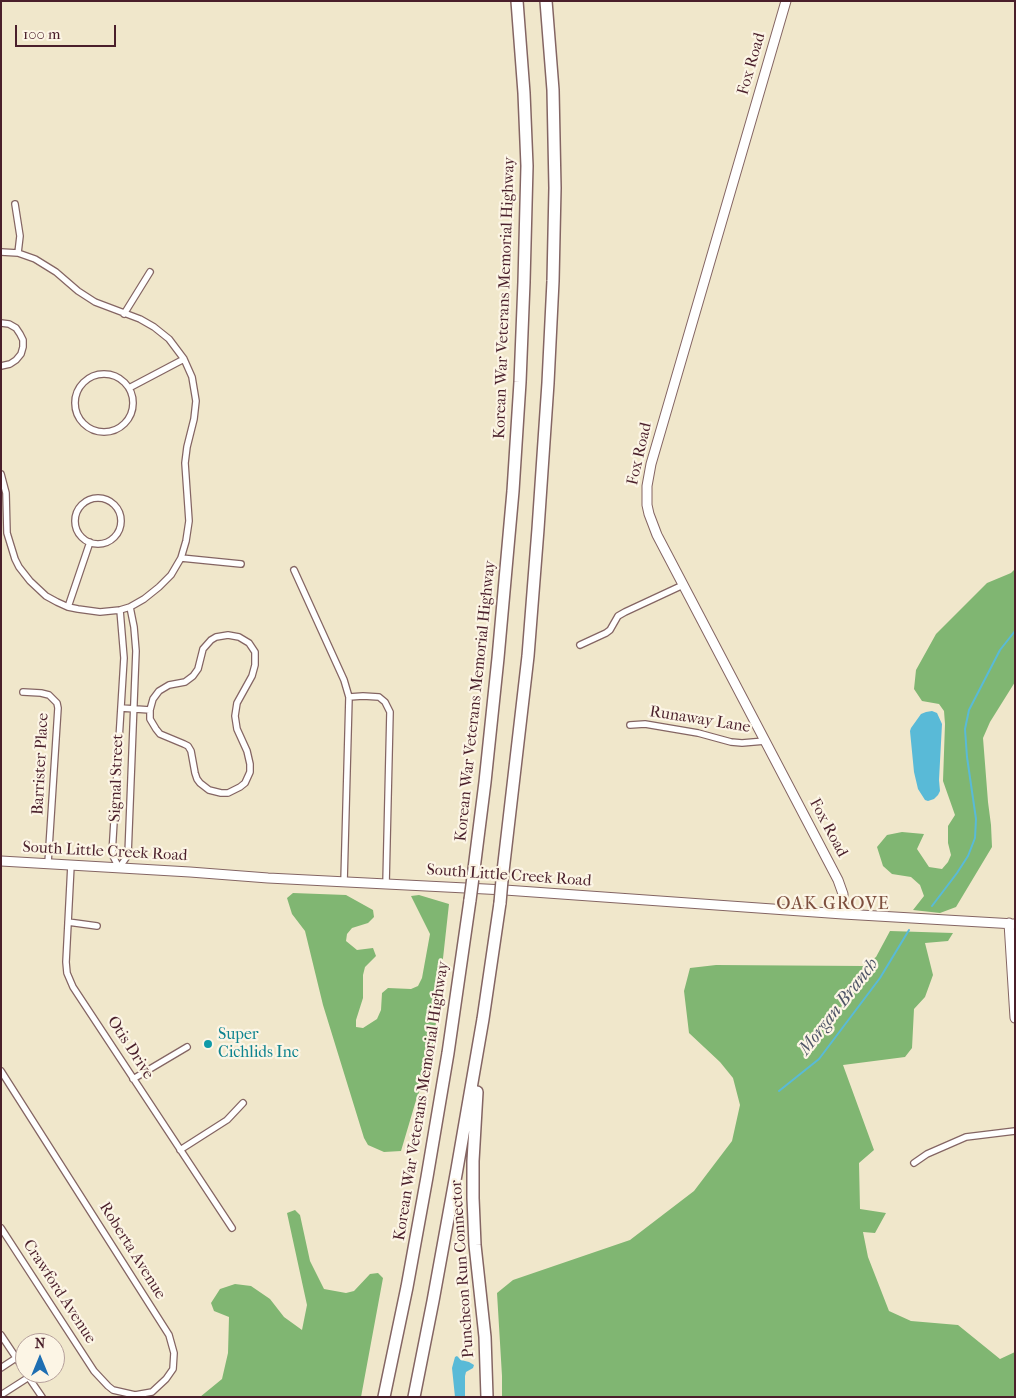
<!DOCTYPE html>
<style>
body{margin:0}
#map{position:relative;width:1016px;height:1398px;overflow:hidden;background:#f0e7cb;font-family:"IM FELL French Canon",serif}
canvas{display:block}
.frame{position:absolute;inset:0;border:2px solid #4a1f2b;pointer-events:none}
.north{position:absolute;left:15px;top:1333px;width:50px;height:50px;box-sizing:border-box;background:#fcf5e5;border:1px solid #b59f9b;border-radius:50%;rotate:0deg;font-size:14px;font-weight:700;line-height:20px;text-align:center;color:#4a1f2b}
.north::after{content:'';display:block;margin:auto;width:18px;height:22px;background:#1f6fb2;clip-path:polygon(50% 0,100% 100%,50% 72%,0 100%)}
.scale{position:absolute;left:15px;top:25px;width:101px;height:22px;box-sizing:border-box;border:2px solid #4a1f2b;border-top:0;padding-left:6px;font-size:15px;line-height:18px;white-space:nowrap;color:#4a1f2b;-webkit-text-stroke:4px #fcf5e5;paint-order:stroke}
</style>
<div id="map">
<canvas width="1016" height="1398"></canvas>
<div class="frame"></div>
<div class="north">N</div>
<div class="scale">100 m</div>
</div>
<script>
const ctx = document.querySelector('canvas').getContext('2d');
ctx.lineJoin = 'round';
function paint(path, color) {
  ctx.fillStyle = color;
  ctx.fill(path, 'evenodd');
}
function shape(rows) {
  const path = new Path2D();
  for (const r of rows) {
    if (r.length === 3) {
      path.moveTo(r[0] + r[2], r[1]);
      path.arc(r[0], r[1], r[2], 0, 2 * Math.PI);
      continue;
    }
    path.moveTo(r[0], r[1]);
    for (let i = 2; i < r.length; i += 2) path.lineTo(r[i], r[i + 1]);
  }
  return path;
}
function strokePath(path, color, width, dash) {
  ctx.strokeStyle = color;
  ctx.lineWidth = width;
  ctx.lineCap = dash ? 'butt' : 'round';
  ctx.setLineDash(dash || []);
  ctx.stroke(path);
}
function label(font, color, halo, rows, align = 'center') {
  ctx.font = font + ' "IM FELL French Canon",serif';
  ctx.lineWidth = 4.5;
  ctx.setLineDash([]);
  ctx.textBaseline = 'middle';
  ctx.strokeStyle = halo;
  ctx.fillStyle = color;
  for (const [text, x, y, turn = 0] of rows) {
    ctx.save();
    ctx.translate(x, y);
    ctx.rotate((+turn || 0) * Math.PI / 180);
    ctx.textAlign = isNaN(turn) ? turn : align;
    if (halo) ctx.strokeText(text, 0, 0);
    ctx.fillText(text, 0, 0);
    ctx.restore();
  }
}
paint(shape([
 [1015,569,1015,682,990,722,983,738,988,802,991,825,992,847,956,907,940,913,913,910,924,896,920,885,911,877,892,874,883,866,877,847,887,835,902,832,924,834,917,849,929,867,942,869,948,862,951,855,948,843,948,826,955,815,943,781,945,724,944,711,939,704,922,701,914,689,916,670,936,634,987,583,1011,573],
 [293,893,346,895,373,910,374,917,368,923,352,928,347,934,346,941,357,950,373,948,376,956,365,967,363,975,363,998,356,1020,356,1027,363,1028,377,1019,381,1010,382,993,388,988,411,989,418,986,422,978,430,934,411,896,419,895,449,904,430,1076,424,1081,417,1097,401,1151,384,1152,368,1145,364,1138,323,1005,305,931,292,914,287,898],
 [890,931,953,933,948,941,925,943,933,975,925,997,914,1009,912,1048,905,1057,843,1065,874,1150,859,1163,860,1209,886,1213,875,1233,863,1232,868,1257,889,1311,911,1321,958,1325,1000,1359,1015,1352,1015,1397,502,1397,502,1376,497,1293,513,1280,630,1240,694,1191,732,1141,740,1105,733,1078,720,1062,689,1033,684,991,690,968,716,965,863,966,876,957],
 [295,1210,300,1215,310,1261,324,1289,346,1293,354,1291,370,1274,378,1273,383,1278,361,1397,200,1397,222,1379,228,1353,229,1317,214,1311,211,1303,220,1289,235,1284,251,1286,270,1299,284,1317,302,1330,307,1305,287,1213]
]), '#80b672');
paint(shape([
 [932,711,937,713,942,724,939,780,940,791,938,795,934,799,928,801,925,800,918,789,914,772,910,731,911,728,921,714,926,712],
 [457,1356,461,1360,469,1362,474,1365,473,1368,466,1372,465,1376,465,1397,455,1397,452,1368,455,1357]
]), '#59bad7');
strokePath(shape([
 [932,906,957,873,968,856,975,838,976,819,967,757,965,729,969,710,1000,650,1015,631],
 [779,1091,819,1059,880,978,909,930]
]), '#59bad7', 2);
const street = shape([
 [15,204,20,236,18,253],
 [1,252,18,253,35,259,56,272,78,291,95,302,140,319,154,327,169,339,184,359,192,377,196,401,194,419,187,447,185,463,189,521,186,541,181,558,171,575,159,587,144,599,130,607,120,610,100,612,78,609,68,607,57,602,46,596,30,581,19,567,15,559,7,533,6,493,1,474],
 [124,314,150,272],
 [1,323,9,324,16,328,20,334,23,340,23,347,21,354,16,360,10,364,1,366],
 [104,403,29],
 [129,388,184,359],
 [98,521,23],
 [181,558,241,564],
 [294,570,344,680,349,697,344,882],
 [68,607,90,542],
 [120,610,124,658,112,854,119,868,128,855,136,651,134,627,130,607],
 [580,645,606,633,610,630,618,616,625,612,683,585],
 [23,692,41,693,49,695,57,703,58,708,48,863],
 [349,697,363,696,379,697,385,702,390,712,386,884],
 [121,708,150,710,150,719,156,729,160,734,184,744,188,746,191,751,195,773,197,779,200,783,209,790,221,793,228,793,240,787,245,783,250,772,250,764,247,751,237,729,235,716,237,703,252,676,255,665,255,652,249,643,239,637,228,635,216,637,211,640,203,649,198,669,193,676,185,682,169,685,159,691,153,699,150,710],
 [630,725,645,724,698,733,731,742,742,743,765,741],
 [71,865,66,962,67,973,73,987,232,1228],
 [68,922,97,926],
 [1,1071,169,1335,174,1353,173,1369,166,1379,152,1392,135,1395,113,1390,108,1386,94,1371,1,1228],
 [133,1079,187,1047],
 [180,1150,227,1120,243,1103],
 [914,1163,927,1154,966,1137,1015,1131],
 [1,1335,25,1371],
 [1,1368,16,1358],
 [27,1375,42,1397],
 [1,1395,29,1377]
]);
const secondary = shape([
 [786,1,651,464,647,486,647,505,649,514,657,535,838,880,843,894,843,914],
 [1,861,190,872,268,878,505,890,843,914,1015,924],
 [1009,923,1015,1018]
]);
const highway = shape([
 [473,877,485,782,498,658,513,491,520,382,524,282,527,166,524,93,517,1],
 [502,880,528,656,538,529,548,383,553,281,555,188,553,90,546,1],
 [477,1092,473,1161,473,1198,475,1245,485,1337,487,1397],
 [384,1397,407,1287,427,1177,448,1053,470,900],
 [414,1397,433,1301,457,1169,483,1019,500,903]
]);
strokePath(street, '#846563', 8);
strokePath(secondary, '#846563', 11);
strokePath(highway, '#846563', 14);
strokePath(street, '#fff', 5.5);
strokePath(secondary, '#fff', 9);
strokePath(highway, '#fff', 11);
const highwayBridge = shape([
 [470,900,473,877],
 [500,903,502,880]
]);
strokePath(highwayBridge, '#846563', 14, []);
strokePath(highwayBridge, '#fff', 11);
for (const [x, y, r, color] of [
 [208,1044,5,"#0f9aa8"]
]) {
  const dot = new Path2D();
  dot.arc(x, y, r, 0, 2 * Math.PI);
  ctx.fillStyle = color;
  ctx.fill(dot);
  strokePath(dot, '#fcf5e5', 2);
}
label('16px', '#4a1f2b', '#fcf5e5', [
 ["Fox Road",752,64,-74],
 ["Korean War Veterans Memorial Highway",505,298,-88],
 ["Fox Road",640,454,-77],
 ["Korean War Veterans Memorial Highway",476,701,-84],
 ["Runaway Lane",700,720,9],
 ["Barrister Place",41,764,-87],
 ["Signal Street",117,778,-88],
 ["Fox Road",828,828,62],
 ["South Little Creek Road",105,852,3],
 ["South Little Creek Road",509,876,4],
 ["Otis Drive",130,1048,57],
 ["Korean War Veterans Memorial Highway",422,1101,-81],
 ["Roberta Avenue",132,1251,58],
 ["Puncheon Run Connector",463,1269,-94],
 ["Crawford Avenue",59,1292,57]
]);
label('16px', '#0d838f', '#fcf5e5', [
 ["Super",218,1035],
 ["Cichlids Inc",218,1053]
], 'left');
ctx.letterSpacing = '1px';
label('18px', '#7d4f3e', '#fcf5e5', [
 ["OAK GROVE",833,905]
]);
ctx.letterSpacing = '0px';
label('italic 18px', '#4f5567', '#fcf5e5', [
 ["Morgan Branch",839,1007,-52]
]);
</script>
